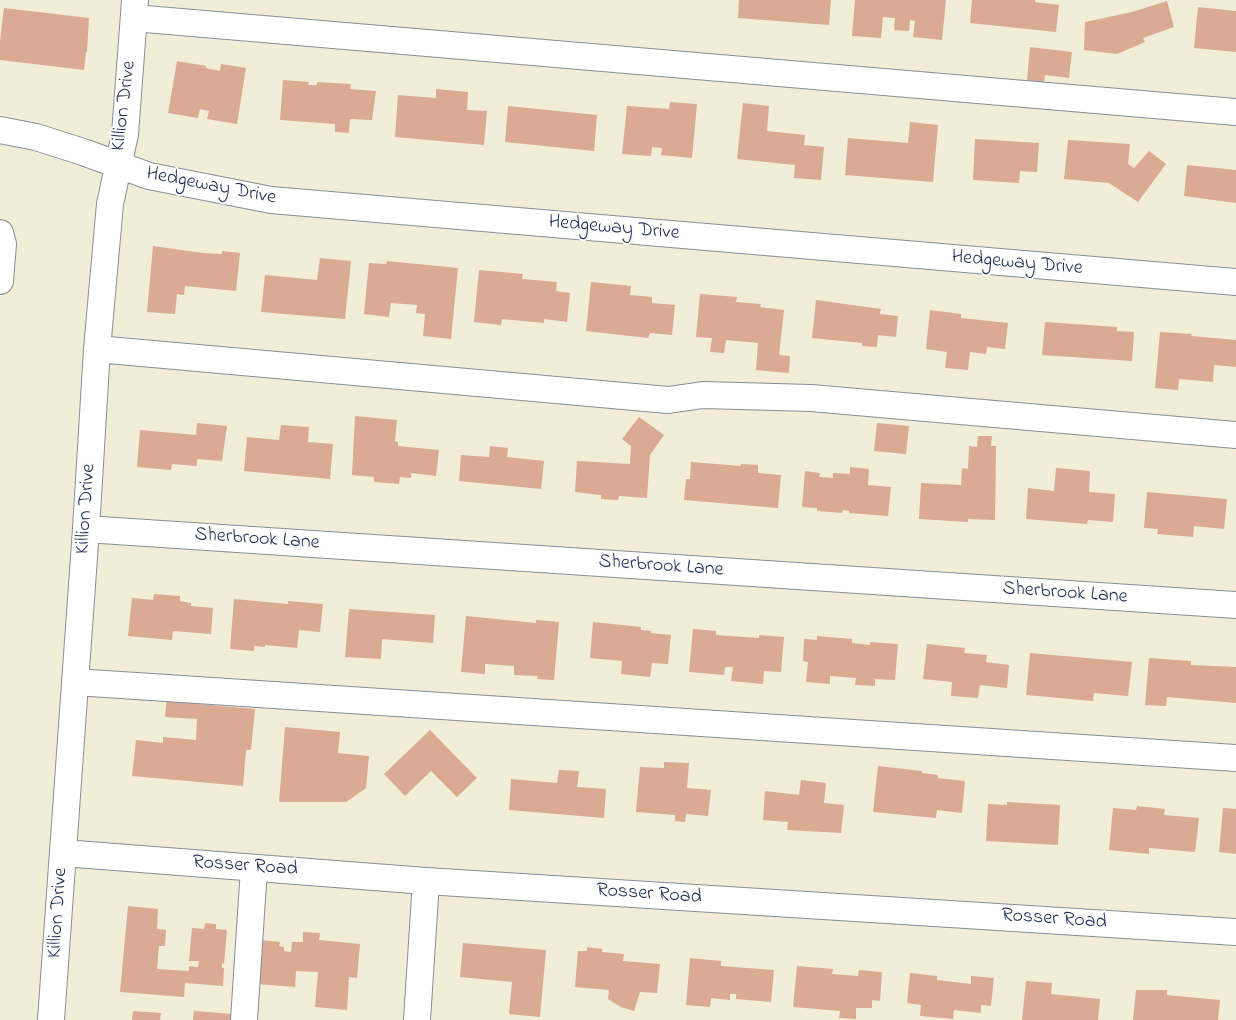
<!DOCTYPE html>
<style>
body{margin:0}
canvas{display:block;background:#f1edd7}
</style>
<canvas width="1236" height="1020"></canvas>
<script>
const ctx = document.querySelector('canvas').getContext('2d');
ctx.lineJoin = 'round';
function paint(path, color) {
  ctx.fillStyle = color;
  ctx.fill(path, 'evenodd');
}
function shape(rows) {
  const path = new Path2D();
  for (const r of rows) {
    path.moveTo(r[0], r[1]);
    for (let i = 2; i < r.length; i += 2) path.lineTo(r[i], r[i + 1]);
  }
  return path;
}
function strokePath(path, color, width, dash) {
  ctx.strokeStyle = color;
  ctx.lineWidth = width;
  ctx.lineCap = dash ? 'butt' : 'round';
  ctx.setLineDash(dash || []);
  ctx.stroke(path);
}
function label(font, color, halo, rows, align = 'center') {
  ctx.font = font + ' "Indie Flower",sans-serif';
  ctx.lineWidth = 4;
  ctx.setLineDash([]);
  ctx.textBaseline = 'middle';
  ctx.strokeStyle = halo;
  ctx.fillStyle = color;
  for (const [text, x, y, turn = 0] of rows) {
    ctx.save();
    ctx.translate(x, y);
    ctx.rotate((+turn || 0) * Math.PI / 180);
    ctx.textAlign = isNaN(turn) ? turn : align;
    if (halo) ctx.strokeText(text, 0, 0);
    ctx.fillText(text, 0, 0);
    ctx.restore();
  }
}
paint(shape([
 [739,0,831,0,829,25,738,18],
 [855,0,946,0,942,40,913,37,915,21,910,20,909,31,894,30,895,18,883,17,881,38,852,36],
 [972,0,1035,0,1035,2,1059,5,1056,32,970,23],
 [1167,1,1174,27,1143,38,1145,42,1117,54,1084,50,1085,22,1132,12],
 [1198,7,1236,11,1236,52,1194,48],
 [4,8,89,18,87,52,86,52,84,70,0,60,0,41],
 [1030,47,1072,52,1069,78,1045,75,1044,83,1027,81],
 [177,61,206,66,206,68,220,71,221,64,246,68,237,124,207,119,209,111,200,109,198,118,168,113],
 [283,80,309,82,308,85,317,85,317,82,351,84,350,89,376,91,372,120,350,119,349,133,335,132,335,124,280,120],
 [436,89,468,92,467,110,487,111,484,145,395,137,398,95,436,98],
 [670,102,697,104,692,158,661,155,662,148,652,147,651,156,622,154,627,106,669,109],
 [743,103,769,106,767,131,805,135,804,145,824,147,821,180,794,178,795,165,737,159],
 [508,106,597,115,594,151,505,142],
 [910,122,938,125,933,182,845,175,848,138,908,143],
 [975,139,1039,143,1037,172,1020,171,1019,183,973,180],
 [1068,140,1130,144,1128,164,1134,168,1149,151,1166,164,1138,202,1109,183,1064,179],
 [1187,165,1236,170,1236,203,1184,196],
 [153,246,203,253,222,254,222,251,240,253,236,291,185,286,184,295,177,294,175,314,147,312],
 [320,258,351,261,345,319,261,312,265,275,317,280],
 [387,261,458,268,451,339,423,336,425,314,416,313,417,305,391,303,389,317,364,314,369,263,386,264],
 [479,270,523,274,522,279,557,282,556,291,570,293,567,322,544,319,544,323,502,319,501,325,474,322],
 [591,282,631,286,630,295,652,297,652,303,675,305,672,335,650,333,648,338,586,331],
 [700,294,737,297,736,302,761,304,760,307,784,310,779,355,790,356,789,373,756,370,758,343,726,340,724,353,710,352,712,338,696,337],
 [816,300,881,309,880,314,898,316,896,337,878,335,877,347,862,346,862,343,812,338],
 [930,310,961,314,961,318,1008,323,1005,349,987,347,986,354,970,352,968,370,945,368,947,352,926,349],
 [1045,322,1117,327,1117,331,1134,332,1132,361,1042,355],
 [1160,332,1192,334,1191,336,1236,340,1236,367,1214,365,1213,382,1179,379,1178,390,1155,388],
 [355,416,397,420,395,441,398,442,398,446,439,450,436,476,411,473,411,478,400,477,399,484,374,482,374,477,352,475],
 [639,417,664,435,650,455,647,498,619,496,618,500,601,499,601,495,575,492,577,461,630,464,631,446,622,439],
 [197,423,227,426,222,461,197,459,197,466,172,464,171,470,137,467,140,430,196,435],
 [877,423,909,426,906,454,874,451],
 [281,425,309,427,308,442,333,444,330,479,244,471,247,437,279,440],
 [978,436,992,436,991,446,996,446,995,520,968,519,968,522,919,519,921,483,961,485,962,468,968,469,969,446,977,447],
 [490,446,508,448,507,457,544,461,541,489,459,481,461,455,489,457],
 [691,462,741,466,741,464,758,465,758,473,781,475,778,508,684,500,686,479,690,479],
 [850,467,869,469,868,485,891,487,888,516,849,513,849,511,843,510,842,513,817,511,817,508,802,507,805,471,820,473,819,477,833,478,833,473,850,474],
 [1056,468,1090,471,1089,492,1115,494,1113,522,1088,520,1087,524,1026,519,1028,488,1054,491],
 [1147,492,1227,499,1224,529,1194,526,1193,537,1157,534,1158,529,1144,528],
 [154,594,180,596,180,601,191,603,191,606,213,608,211,634,173,631,172,640,128,636,132,598,153,600],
 [234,599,288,604,288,601,323,604,320,632,299,630,297,648,265,645,265,647,254,646,254,651,230,649],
 [349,609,435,615,433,643,382,639,381,659,345,657],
 [466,616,536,623,536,620,559,622,554,680,537,679,538,676,514,675,514,666,485,664,485,674,461,672],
 [593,622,641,627,641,630,651,631,651,633,671,635,668,664,652,663,650,677,621,674,622,661,590,658],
 [693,629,716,631,716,635,759,638,759,635,784,637,781,672,764,671,763,684,731,681,733,667,725,667,724,675,689,672],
 [817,636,852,639,852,643,870,645,870,642,898,644,895,680,875,679,875,686,855,685,856,678,830,676,830,684,806,682,808,662,803,661,804,639,817,640],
 [927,644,965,648,964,653,987,655,986,662,1009,665,1007,688,980,685,978,698,951,696,952,682,923,679],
 [1030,653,1132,662,1128,696,1094,693,1093,701,1026,695],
 [1149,658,1191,661,1191,665,1236,667,1236,703,1167,697,1166,706,1145,705],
 [167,695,198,698,198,704,255,709,251,750,246,750,243,786,132,776,136,740,163,743,163,737,196,740,197,719,165,717],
 [285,727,340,732,338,753,369,756,366,788,346,802,279,802],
 [430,730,477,778,457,797,431,771,405,796,384,774],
 [664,762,689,763,687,788,711,790,708,816,686,814,685,822,675,821,675,815,636,812,640,767,664,768],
 [878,766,922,771,922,773,938,775,938,778,965,781,962,813,937,810,936,818,873,812],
 [559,770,579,771,577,787,606,789,604,818,509,810,511,779,557,783],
 [801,780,826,783,824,803,844,805,841,833,787,830,788,822,763,820,765,791,799,795],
 [1007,802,1060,805,1058,845,986,841,988,804,1007,805],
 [1137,806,1165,809,1164,815,1199,818,1195,852,1149,848,1149,854,1109,850,1113,808,1136,810],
 [1223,808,1236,809,1236,854,1219,852],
 [128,906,158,909,157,929,166,930,165,946,159,946,157,969,189,971,189,966,198,967,199,961,189,961,192,928,204,929,205,923,216,924,216,929,227,930,224,964,222,963,222,968,224,968,223,986,185,983,184,997,120,992],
 [303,932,320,933,319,940,360,944,357,978,349,977,347,1010,315,1007,318,972,296,971,295,987,257,984,260,940,280,942,279,946,284,947,284,951,291,952,292,942,303,942],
 [463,943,546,950,540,1017,509,1014,512,982,460,977],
 [587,947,602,949,602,952,624,954,623,961,660,964,657,993,640,992,634,1011,621,1007,611,1001,608,999,609,990,575,987,578,951,587,951],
 [690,958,721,961,721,966,774,970,771,1002,736,999,736,994,730,994,730,1000,711,998,710,1007,686,1005],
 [797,966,833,969,832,974,858,976,859,970,882,972,880,1001,872,1000,872,1008,856,1008,856,1019,839,1018,840,1011,793,1007],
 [910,973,937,976,937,980,971,984,971,976,994,978,991,1006,981,1005,981,1013,954,1010,953,1019,920,1016,921,1005,907,1003],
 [1026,981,1052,983,1051,994,1100,999,1098,1020,1022,1020],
 [1136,990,1167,990,1167,995,1220,1000,1218,1020,1133,1020],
 [133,1011,161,1013,160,1020,132,1020],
 [194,1011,233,1014,232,1020,193,1020]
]), '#daaa92');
const minor = shape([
 [134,18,1236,112],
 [0,130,36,137,83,152,149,176,271,200,1236,282],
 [0,233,3,244,0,281],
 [97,349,668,400,703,395,811,398,1236,435],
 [86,529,1236,605],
 [75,682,1236,758],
 [63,853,426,881,1236,932],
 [51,1020,86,529,97,349,110,204,125,134,135,1],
 [244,1020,254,868],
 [417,1020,426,881]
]);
strokePath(minor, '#868e9a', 28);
strokePath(minor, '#fff', 26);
label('20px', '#1b2f5e', '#fdfcf7', [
 ["Killion Drive",125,106,-83],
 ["Hedgeway Drive",211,187,11],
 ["Hedgeway Drive",614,229,5],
 ["Hedgeway Drive",1017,264,5],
 ["Killion Drive",87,509,-86],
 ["Sherbrook Lane",257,540,4],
 ["Sherbrook Lane",661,567,4],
 ["Sherbrook Lane",1065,594,4],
 ["Rosser Road",245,867,4],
 ["Rosser Road",649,895,4],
 ["Killion Drive",59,913,-86],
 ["Rosser Road",1054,920,4]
]);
</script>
